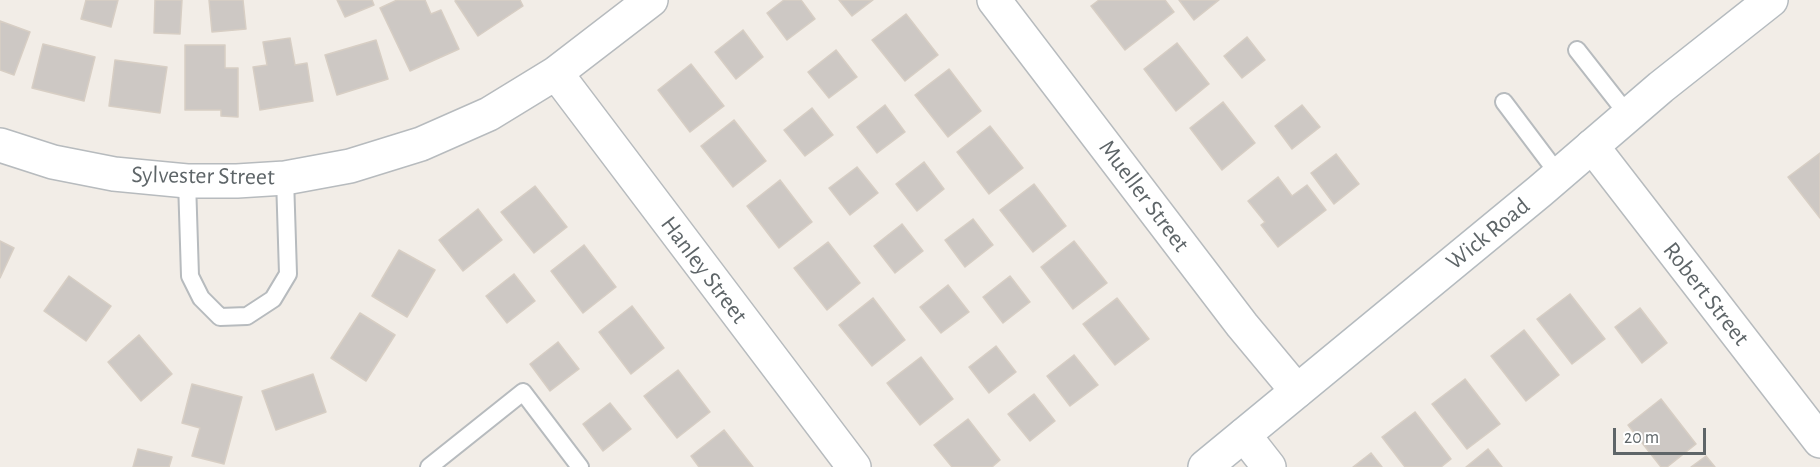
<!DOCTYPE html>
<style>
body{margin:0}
#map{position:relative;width:1820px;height:467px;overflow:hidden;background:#f2ede7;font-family:"Alegreya Sans",sans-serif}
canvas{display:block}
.scale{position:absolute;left:1613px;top:428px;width:93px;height:27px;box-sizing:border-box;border:3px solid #5e6568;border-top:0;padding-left:8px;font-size:18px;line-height:21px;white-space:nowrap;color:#5e6568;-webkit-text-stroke:4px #fff;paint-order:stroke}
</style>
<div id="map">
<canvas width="1820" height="467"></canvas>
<div class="scale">20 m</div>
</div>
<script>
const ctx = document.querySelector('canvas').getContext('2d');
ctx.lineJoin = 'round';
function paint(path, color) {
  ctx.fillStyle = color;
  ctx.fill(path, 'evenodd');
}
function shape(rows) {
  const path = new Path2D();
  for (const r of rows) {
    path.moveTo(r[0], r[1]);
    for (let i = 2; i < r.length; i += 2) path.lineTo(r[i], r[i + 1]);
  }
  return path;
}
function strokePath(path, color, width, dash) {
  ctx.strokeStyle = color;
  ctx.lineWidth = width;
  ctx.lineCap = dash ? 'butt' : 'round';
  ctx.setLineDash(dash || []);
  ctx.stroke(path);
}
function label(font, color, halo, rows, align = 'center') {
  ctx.font = font + ' "Alegreya Sans",sans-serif';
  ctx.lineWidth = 6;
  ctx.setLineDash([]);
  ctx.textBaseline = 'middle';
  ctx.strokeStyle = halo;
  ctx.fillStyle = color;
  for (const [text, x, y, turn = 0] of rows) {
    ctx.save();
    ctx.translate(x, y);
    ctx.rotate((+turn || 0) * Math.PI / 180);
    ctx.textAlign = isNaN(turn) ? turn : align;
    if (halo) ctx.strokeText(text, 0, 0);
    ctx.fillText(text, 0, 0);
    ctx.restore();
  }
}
const building = shape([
 [86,0,118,0,111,27,81,19,86,0],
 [155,0,182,0,180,34,154,33,155,0],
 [209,0,243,0,246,29,212,32,209,0],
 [337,0,372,0,374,5,345,17,337,0],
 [397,0,425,0,431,14,441,10,459,49,410,71,380,8,397,0],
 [456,0,520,0,523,6,478,36,455,1,456,0],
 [784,0,801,0,815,19,787,40,767,13,784,0],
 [839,0,873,0,852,16,839,0],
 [1099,0,1165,0,1174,12,1125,50,1091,6,1099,0],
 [1179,0,1219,0,1194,20,1179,0],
 [906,14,938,55,905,81,872,40,906,14],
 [0,21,30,32,14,75,0,70,0,21],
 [743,30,763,57,736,79,715,52,743,30],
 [1247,37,1265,60,1242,78,1224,56,1247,37],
 [290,38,295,65,307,63,313,101,260,110,253,67,267,65,263,42,290,38],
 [376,40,388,79,337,95,325,55,376,40],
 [1177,43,1209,84,1176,111,1144,69,1177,43],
 [43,44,95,57,84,101,32,88,43,44],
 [185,45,225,45,225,68,238,68,238,117,221,116,221,110,185,110,185,45],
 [836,50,857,77,829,98,808,72,836,50],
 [115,60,167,67,160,113,109,106,115,60],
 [691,64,724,106,690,132,658,90,691,64],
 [949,69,981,111,948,137,915,95,949,69],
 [1223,102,1255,143,1222,170,1190,128,1223,102],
 [885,105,905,132,877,153,857,127,885,105],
 [1302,105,1320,127,1292,149,1275,126,1302,105],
 [812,108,833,135,805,156,784,130,812,108],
 [734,120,766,161,733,187,701,146,734,120],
 [990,126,1023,168,989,194,957,152,990,126],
 [1820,153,1820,218,1788,177,1820,153],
 [1336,154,1359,184,1334,204,1311,173,1336,154],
 [924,162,944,189,917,211,896,184,924,162],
 [857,167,878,193,850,215,829,188,857,167],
 [1278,177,1292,196,1307,185,1326,210,1278,247,1261,225,1265,222,1248,201,1278,177],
 [780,180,812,222,779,248,747,206,780,180],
 [1034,184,1066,226,1033,252,1000,210,1034,184],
 [535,186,567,227,534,253,501,212,535,186],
 [478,209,502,240,463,271,439,240,478,209],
 [973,219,993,245,965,267,945,240,973,219],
 [902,224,923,251,895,273,874,246,902,224],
 [0,241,14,248,0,278,0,241],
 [1074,241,1107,283,1073,309,1041,267,1074,241],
 [828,242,860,283,827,310,794,268,828,242],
 [584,245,616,287,583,313,551,271,584,245],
 [399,250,435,270,407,317,372,296,399,250],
 [514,274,535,301,507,323,486,296,514,274],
 [69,276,111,306,86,341,44,311,69,276],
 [1010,276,1030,302,1003,323,983,297,1010,276],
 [948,285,969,312,941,333,920,307,948,285],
 [1570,294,1605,339,1572,364,1537,319,1570,294],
 [873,298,905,340,872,366,839,325,873,298],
 [1117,298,1149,339,1115,365,1083,324,1117,298],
 [632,306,664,348,631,374,599,332,632,306],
 [1640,308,1667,343,1642,363,1615,327,1640,308],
 [360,313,395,335,366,381,331,358,360,313],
 [1524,330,1559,375,1526,401,1491,356,1524,330],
 [139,335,172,374,141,401,108,362,139,335],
 [558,342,579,369,550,391,530,364,558,342],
 [996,346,1016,372,989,393,969,367,996,346],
 [1074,355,1098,385,1070,406,1047,376,1074,355],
 [921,357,953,399,920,425,887,383,921,357],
 [678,370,710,412,677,438,644,396,678,370],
 [313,374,326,412,276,430,262,391,313,374],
 [1465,379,1500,424,1467,449,1432,404,1465,379],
 [192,384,242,397,224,464,192,456,200,428,182,423,192,384],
 [1034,394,1055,421,1030,441,1008,414,1034,394],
 [1661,399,1696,444,1667,467,1661,467,1628,425,1661,399],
 [610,403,631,429,603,451,583,424,610,403],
 [1415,412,1451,459,1441,467,1405,467,1382,437,1415,412],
 [968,419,1000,460,992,467,952,467,934,445,968,419],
 [724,430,753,467,699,467,691,456,724,430],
 [138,449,172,457,169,467,133,467,138,449],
 [1488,449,1502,467,1466,467,1488,449],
 [1371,453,1382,467,1353,467,1371,453],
 [1706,456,1715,467,1691,467,1706,456]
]);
paint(building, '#cdc8c4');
strokePath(building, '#d7cec4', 1.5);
const lane = shape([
 [1577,50,1628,115],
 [1504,102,1559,175],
 [187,181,190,276,201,298,220,317,247,316,273,299,288,274,285,178],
 [429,467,523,392,580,467]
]);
const street = shape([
 [994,0,1242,325,1297,391],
 [556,73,854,467],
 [0,145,53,162,114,174,187,181,237,181,285,178,350,166,421,144,489,114,556,73,651,0],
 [1592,146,1820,441],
 [1244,435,1269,467]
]);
const secondary = shape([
 [1205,467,1540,191,1661,87,1771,0]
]);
strokePath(lane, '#b7bbbe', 20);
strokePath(street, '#b7bbbe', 36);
strokePath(secondary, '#b5bbbf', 36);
strokePath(lane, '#fff', 16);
strokePath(street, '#fff', 33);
strokePath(secondary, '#fff', 33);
label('24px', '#5e6568', '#fff', [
 ["Sylvester Street",203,176,1],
 ["Mueller Street",1144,196,53],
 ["Wick Road",1488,234,-39],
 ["Hanley Street",704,270,53],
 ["Robert Street",1706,294,52]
]);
</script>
